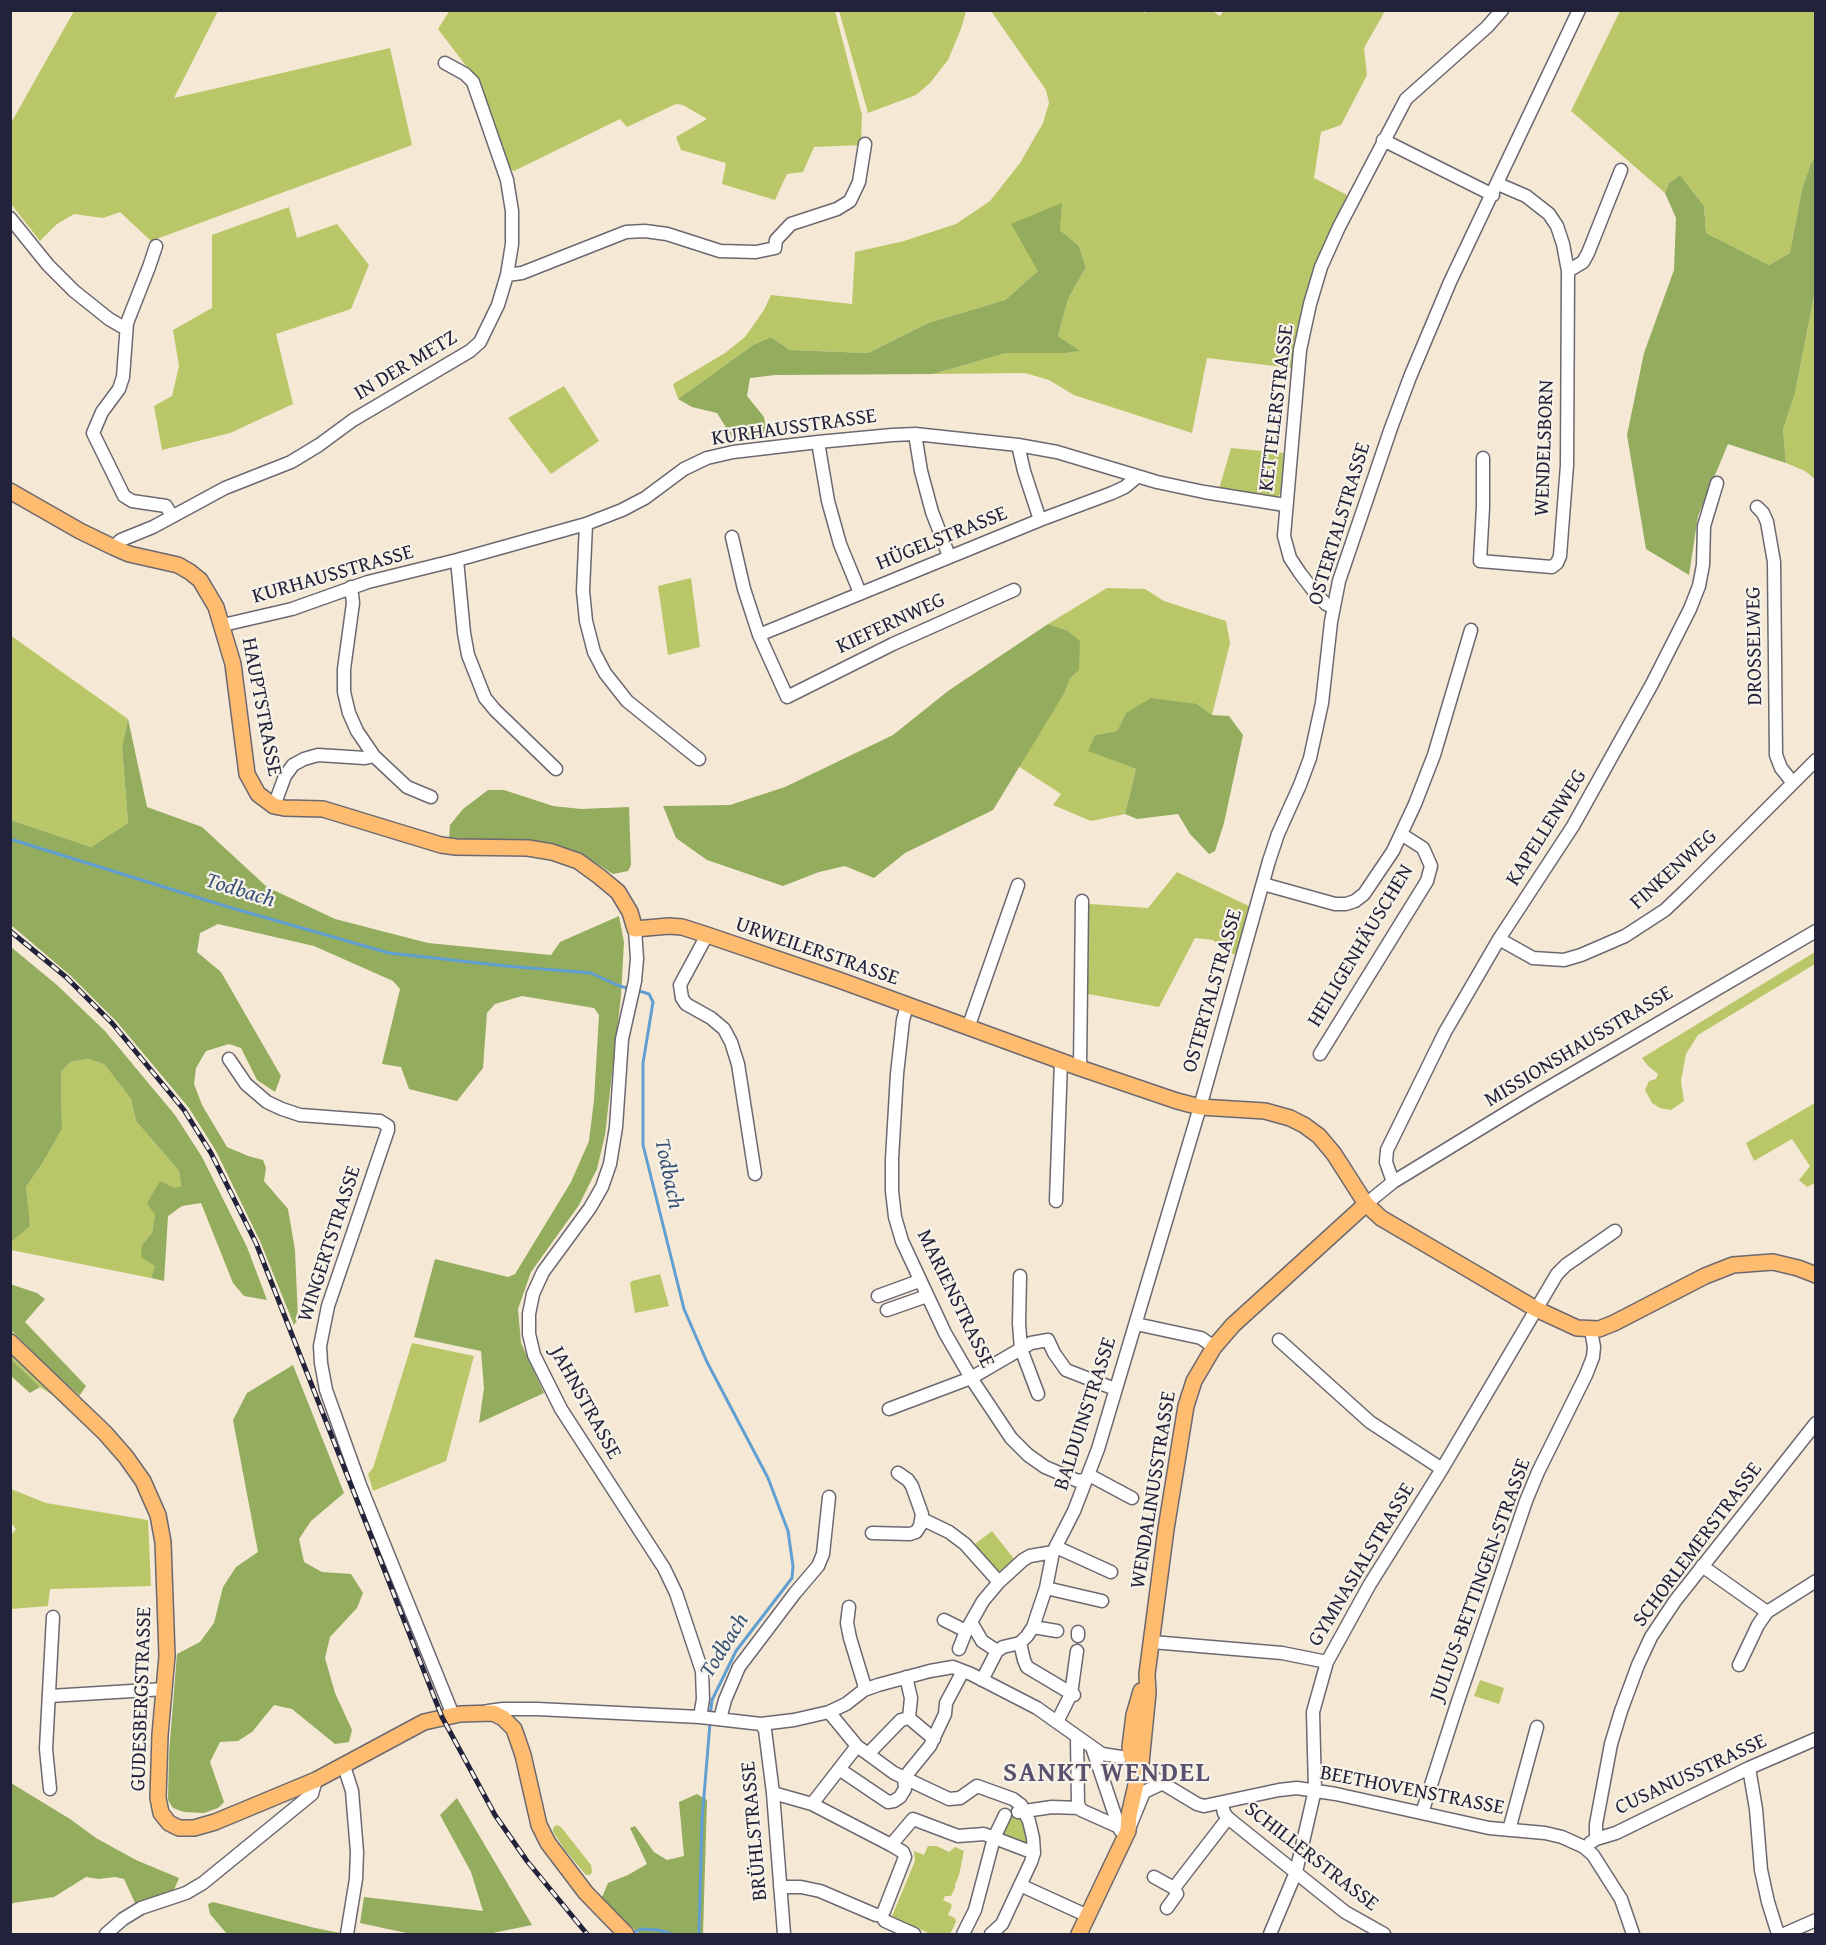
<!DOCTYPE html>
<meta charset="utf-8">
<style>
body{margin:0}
#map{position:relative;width:1826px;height:1945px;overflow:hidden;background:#f5e9d5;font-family:"Gentium Book Plus",serif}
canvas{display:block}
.frame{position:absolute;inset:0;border:12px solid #22223b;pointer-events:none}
</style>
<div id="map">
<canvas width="1826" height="1945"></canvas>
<div class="frame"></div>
</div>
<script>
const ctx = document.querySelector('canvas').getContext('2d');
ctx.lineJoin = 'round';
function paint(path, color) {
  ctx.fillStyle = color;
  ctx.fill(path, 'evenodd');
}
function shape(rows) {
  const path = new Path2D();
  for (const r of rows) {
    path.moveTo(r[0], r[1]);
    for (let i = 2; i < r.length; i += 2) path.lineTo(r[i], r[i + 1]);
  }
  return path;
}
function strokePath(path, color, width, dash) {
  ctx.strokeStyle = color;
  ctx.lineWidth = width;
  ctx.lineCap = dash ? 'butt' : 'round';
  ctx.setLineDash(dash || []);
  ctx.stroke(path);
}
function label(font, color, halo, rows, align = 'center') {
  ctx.font = font + ' "Gentium Book Plus",serif';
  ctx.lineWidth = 4.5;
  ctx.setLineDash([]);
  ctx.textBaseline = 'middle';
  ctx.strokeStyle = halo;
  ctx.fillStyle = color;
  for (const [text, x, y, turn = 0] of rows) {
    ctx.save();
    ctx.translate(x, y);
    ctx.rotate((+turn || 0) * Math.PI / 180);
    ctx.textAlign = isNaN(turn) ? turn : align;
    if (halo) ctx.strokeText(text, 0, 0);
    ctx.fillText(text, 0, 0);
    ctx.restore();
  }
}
paint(shape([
 [450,10,835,11,862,115,861,145,814,147,803,172,787,174,775,200,722,184,726,163,681,150,676,137,707,119,683,105,676,104,627,127,620,119,514,171,507,168,476,79,438,29],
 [1139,10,1145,13,1149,10,1211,10,1220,16,1224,10,1385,11,1364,48,1367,75,1341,125,1321,132,1314,178,1347,195,1313,276,1299,324,1291,368,1207,358,1192,433,1074,395,1049,380,1025,373,933,374,1006,353,1066,353,1079,351,1058,336,1068,299,1086,267,1079,246,1060,230,1061,203,1038,271,1005,300,928,323,868,353,790,350,771,337,753,345,678,399,673,384,725,353,745,337,764,310,771,295,852,304,855,252,904,241,956,224,990,201,1020,163,1043,123,1049,103,1046,90,991,11],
 [74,11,218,11,174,98,390,48,412,145,151,241,120,212,103,218,74,214,57,224,40,241,11,204,11,123],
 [839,11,839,10,966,11,961,29,948,60,930,83,916,95,868,113],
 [1620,11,1815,11,1815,158,1811,163,1802,189,1790,253,1769,265,1706,233,1704,206,1680,175,1669,183,1665,193,1571,111],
 [289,207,297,238,337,224,369,265,351,309,276,334,293,404,230,433,162,450,154,406,172,396,179,366,173,330,212,308,212,235],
 [1815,291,1815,479,1805,471,1786,463,1783,430,1795,393],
 [564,386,599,441,551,474,508,418],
 [1231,448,1285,453,1282,493,1275,498,1219,489],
 [691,578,700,647,668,655,658,586],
 [1107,588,1145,589,1164,601,1226,621,1230,643,1212,715,1197,704,1126,713,1117,731,1095,735,1089,751,1136,769,1125,814,1091,821,1053,805,1061,794,1018,766,1065,692,1070,678,1066,630,1048,624],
 [10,635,128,719,122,747,128,823,91,847,11,820],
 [1177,872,1249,906,1236,955,1227,952,1213,940,1195,938,1159,1007,1088,994,1087,982,1087,906,1090,904,1148,908],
 [1815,952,1815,964,1698,1035,1686,1054,1681,1081,1684,1101,1671,1110,1660,1108,1652,1103,1645,1090,1649,1081,1656,1079,1658,1074,1648,1066,1642,1058],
 [88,1059,104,1064,131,1099,136,1121,179,1171,181,1186,174,1188,155,1215,152,1233,142,1245,155,1266,151,1278,11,1250,11,1242,29,1226,26,1187,42,1164,62,1129,61,1072,70,1062],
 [1815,1103,1815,1183,1807,1187,1799,1180,1810,1166,1792,1139,1754,1161,1746,1143],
 [660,1274,669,1306,635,1313,630,1283,632,1281],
 [10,1330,60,1379,80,1395,69,1406,40,1387,11,1359],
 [412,1343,474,1356,446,1461,373,1491,368,1474,373,1468],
 [11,1489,46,1503,148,1520,151,1586,50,1589,48,1606,11,1609,11,1535,16,1529,11,1523],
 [992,1531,1015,1560,997,1573,971,1547],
 [1480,1680,1504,1688,1499,1704,1474,1696],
 [1019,1814,1022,1820,1027,1845,1004,1840,1002,1828,1007,1817],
 [556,1825,561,1827,591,1865,592,1872,590,1875,586,1875,565,1850,553,1832,553,1828],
 [928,1846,937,1846,949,1852,955,1847,964,1851,959,1875,955,1885,955,1888,951,1896,945,1896,943,1900,951,1904,952,1906,948,1915,955,1918,956,1922,950,1934,930,1934,892,1916,915,1861,914,1851,924,1855]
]), '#bac769');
paint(shape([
 [1815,158,1815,291,1795,393,1783,430,1786,463,1728,444,1698,516,1689,575,1646,549,1627,435,1644,353,1674,270,1676,218,1665,193,1669,183,1680,175,1704,206,1706,233,1769,265,1790,253,1802,189,1811,163],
 [1062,203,1060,230,1079,246,1086,267,1068,299,1058,336,1080,351,1066,353,1006,353,933,374,775,375,750,378,747,396,764,417,767,435,747,440,732,437,717,413,692,407,678,399,753,345,771,337,790,350,868,353,928,323,1005,300,1038,271,1011,224],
 [1048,624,1066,630,1080,641,1079,670,1070,678,1065,692,993,810,905,853,874,878,845,866,819,872,783,886,707,860,676,838,663,806,730,805,785,787,893,735,948,691],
 [1151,698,1197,704,1212,715,1229,716,1243,735,1224,823,1215,851,1209,854,1190,834,1178,814,1137,819,1125,814,1136,769,1088,751,1095,735,1117,731,1126,713],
 [128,719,147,807,202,827,267,887,335,919,428,943,551,955,560,942,619,916,624,942,621,996,605,1135,597,1169,579,1205,531,1272,518,1309,521,1343,544,1393,479,1423,484,1388,481,1351,414,1337,435,1259,508,1277,515,1274,571,1182,589,1141,594,1100,599,1015,594,1008,522,996,495,1004,487,1013,483,1068,457,1101,409,1089,401,1067,382,1064,400,989,393,981,314,946,218,924,200,933,197,952,221,972,281,1076,275,1092,257,1080,241,1048,229,1044,206,1051,196,1068,194,1084,202,1105,227,1147,248,1156,263,1160,266,1168,264,1181,288,1209,295,1250,298,1319,294,1325,260,1241,216,1151,189,1108,117,1022,71,976,11,925,11,820,91,847,128,823,122,747],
 [488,790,504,790,553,806,581,809,629,807,631,865,628,871,613,874,582,854,551,844,449,838,450,825,463,809],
 [11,947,57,985,105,1031,175,1115,202,1157,247,1247,267,1300,244,1296,233,1283,201,1203,182,1206,168,1216,164,1281,151,1278,155,1266,141,1257,142,1245,152,1233,155,1215,147,1203,160,1181,174,1188,181,1186,179,1171,136,1121,131,1099,104,1064,88,1059,70,1062,61,1072,62,1129,42,1164,26,1187,30,1226,11,1242],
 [10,1284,37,1293,45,1299,25,1322,86,1386,80,1395,60,1379,11,1330],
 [11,1359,40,1387,30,1393,11,1376],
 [293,1365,344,1493,311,1521,299,1539,304,1562,322,1572,351,1574,363,1593,357,1608,330,1637,325,1658,335,1693,352,1730,349,1742,335,1744,292,1709,274,1705,252,1732,238,1741,220,1742,210,1762,224,1802,218,1808,204,1813,184,1812,173,1808,168,1800,169,1754,177,1654,200,1642,214,1623,223,1587,236,1567,258,1552,233,1420,247,1393],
 [11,1783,70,1819,96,1838,136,1860,179,1878,174,1890,135,1903,124,1879,115,1877,99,1879,86,1877,54,1897,13,1903,11,1905],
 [697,1794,707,1800,703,1934,640,1934,607,1906,602,1897,608,1883,628,1875,647,1864,630,1828,635,1826,654,1852,667,1860,684,1856,679,1802],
 [457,1798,532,1925,488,1934,411,1934,360,1923,364,1897,483,1911,471,1872,440,1815],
 [213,1902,315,1928,345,1934,227,1934,210,1914,208,1904]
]), '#93ac5d');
strokePath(shape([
 [10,839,225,906,389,953,506,966,591,973,617,985,630,989],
 [636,990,649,994,653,1002,643,1063,643,1145,684,1309,707,1362,768,1478,788,1531,793,1566,792,1578,736,1651,712,1700,710,1716],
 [630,1934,641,1929,658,1930,672,1934],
 [699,1934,702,1820,710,1723]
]), '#619fd2', 3);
const minor = shape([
 [1383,140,1493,195],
 [10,218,48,265,74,291,109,319,121,326,126,327],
 [156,246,149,267,127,323,123,377,119,389,102,412,93,433,124,496,132,501,166,506,172,516],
 [1568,271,1583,262,1588,253,1621,170],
 [507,275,522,273,626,232,645,231,667,234,720,251,756,252,775,248,776,240,791,224,837,209,850,201,859,182,865,144],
 [915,434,921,471,932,512,949,556],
 [818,442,828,501,840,544,860,593],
 [1018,445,1024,471,1040,520],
 [1483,458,1483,507,1480,561,1552,567,1557,563,1560,556,1567,465,1568,271,1563,244,1557,226,1549,214,1526,196,1498,184],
 [1757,507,1763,513,1767,522,1774,562,1776,755,1781,768,1793,783],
 [586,524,583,591,586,621,594,652,605,673,627,701,699,759],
 [732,537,744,589,759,635,787,697,893,644,1014,590],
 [113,547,121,540,153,527,225,488,291,462,319,445,353,420,470,351,480,342,498,305,507,275,512,244,512,211,507,180,473,82,465,74,445,63],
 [457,560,464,633,468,655,485,698,495,710,556,769],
 [351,587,353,603,344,669,344,692,349,713,357,731,374,756,407,787,431,797],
 [1333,607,1326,604,1316,594,1300,573,1290,558,1284,536,1300,350,1310,304,1321,267,1339,227,1406,99,1487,27,1502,10],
 [223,625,292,609,368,582,457,560,586,524,622,510,645,498,684,469,707,458,733,452,818,442,892,435,915,434,1018,445,1057,452,1157,482,1204,492,1285,505],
 [759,635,1040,520,1112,493,1125,487,1137,477],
 [274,806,285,776,293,765,304,759,318,755,365,758,374,756],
 [1263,884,1335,904,1346,904,1355,901,1364,894,1393,851,1415,804,1434,755,1471,630],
 [635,929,637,959,635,981,622,1039,616,1127,610,1164,602,1187,590,1208,543,1272,533,1294,529,1314,529,1334,534,1355,561,1409,664,1568,676,1593,702,1671,703,1699,700,1717],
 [707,935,680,985,682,998,686,1004,711,1018,724,1029,731,1042,738,1064,755,1174],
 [1499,939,1533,958,1564,960,1581,955,1625,936,1665,910,1687,889,1816,760],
 [907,1005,903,1020,897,1074,892,1159,892,1191,895,1217,902,1241,945,1333,971,1378,1011,1438,1028,1455,1045,1467,1078,1481,1087,1479],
 [968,1028,1018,885],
 [1320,1054,1427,881,1431,866,1423,848,1401,834],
 [229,1059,246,1084,267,1102,282,1109,300,1115,380,1121,388,1126,388,1130,328,1306,320,1346,321,1363,326,1390,360,1485,453,1715],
 [1080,1068,1082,901],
 [1393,1182,1386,1162,1387,1150,1445,1032,1499,939,1573,826,1652,684,1690,609,1699,586,1703,565,1704,526,1717,483],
 [1056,1201,1061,1061],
 [1366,1204,1393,1182,1529,1099,1816,931],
 [1020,1276,1019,1324,1021,1349,1038,1394],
 [878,1296,919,1281],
 [887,1310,927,1296],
 [1136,1324,1201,1338,1214,1347],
 [1279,1340,1370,1422,1442,1469],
 [889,1409,971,1378,1031,1343,1048,1340,1054,1353,1066,1370,1115,1389],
 [1089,1475,1132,1498],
 [922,1519,949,1532,965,1544,999,1582],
 [872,1533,910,1534,916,1532,920,1526,922,1514,912,1486,908,1480,898,1473],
 [1056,1547,1111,1572],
 [1702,1566,1767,1612],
 [1046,1588,1102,1601],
 [849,1607,847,1623,850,1638,864,1684,864,1690],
 [944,1620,966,1631],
 [971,1622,982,1641,997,1651],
 [1033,1627,1057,1631],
 [1078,1636,1078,1632],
 [1152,1642,1282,1653,1327,1662],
 [1020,1643,1024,1660,1027,1667,1074,1695],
 [959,1649,966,1631,983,1601,999,1582,1023,1560,1030,1556,1053,1552],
 [1739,1665,1758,1625,1767,1612,1816,1581],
 [906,1677,911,1698,909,1718],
 [982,1680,997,1651,1003,1647,1020,1643,1027,1636,1033,1627,1046,1588,1053,1552,1074,1511,1098,1449,1200,1107,1269,861,1278,834,1300,785,1310,758,1322,703,1331,622,1339,581,1391,428,1410,377,1450,282,1579,10],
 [50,1696,165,1689],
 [488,1711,503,1709,537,1709,700,1717,761,1724,794,1720,829,1712,846,1704,864,1690,878,1685,930,1671,953,1667,971,1674,1037,1708,1102,1754,1121,1757],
 [829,1712,857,1746,894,1773,949,1799,960,1798,977,1786,1013,1799,1021,1805,1029,1821,1033,1838,1034,1853,1031,1862,1002,1924,991,1934],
 [909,1718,934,1739],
 [720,1719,725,1700,739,1667,795,1593,818,1566,823,1554,829,1497],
 [1057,1722,1071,1694,1077,1651],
 [761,1724,765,1730,773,1793,784,1934],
 [1077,1737,1078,1804,1081,1810,1128,1831,1144,1792,1161,1784],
 [1092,1747,1120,1830],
 [868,1754,901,1720,909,1718],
 [344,1766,352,1791,357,1852,356,1879,347,1934],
 [1749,1768,1756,1809,1761,1870,1768,1902,1778,1934],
 [839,1769,888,1802,894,1801,900,1797,905,1789,904,1778,930,1746,945,1714,946,1703,963,1671],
 [1139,1769,1197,1804,1204,1806,1279,1790,1297,1788,1336,1794,1489,1828,1545,1833,1562,1837,1584,1847,1593,1855,1621,1899,1633,1934],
 [50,1789,46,1749,53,1617],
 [773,1793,812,1804,891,1845,903,1852,905,1857,884,1911,881,1915,876,1915,820,1891,801,1887,780,1887],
 [812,1804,857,1746],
 [1222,1804,1224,1813,1228,1818,1345,1912,1384,1934],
 [1018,1812,1052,1807,1079,1808],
 [1422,1813,1457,1704,1526,1501,1538,1472,1586,1375,1593,1357,1594,1347,1591,1330],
 [1509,1830,1537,1727],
 [1596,1839,1596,1824,1611,1744,1621,1711,1638,1665,1651,1637,1675,1601,1816,1423],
 [1590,1843,1596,1839,1616,1833,1749,1768,1816,1739],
 [891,1845,913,1819,958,1836,984,1834,1034,1853],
 [1154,1877,1174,1888,1228,1818],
 [1020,1885,1088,1916],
 [1167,1908,1177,1894,1174,1888],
 [881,1915,885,1921,914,1934],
 [106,1934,123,1919,141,1908,186,1893,203,1883,312,1794,316,1780],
 [963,1934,975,1910,994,1838,1005,1815],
 [1270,1934,1296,1872,1315,1790,1313,1712,1327,1662,1370,1584,1442,1469,1557,1274,1566,1265,1615,1231],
 [1784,1934,1816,1920]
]);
const major = shape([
 [10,491,80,531,113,547,129,554,178,565,190,572,200,580,216,607,233,664,247,774,258,794,274,806,284,808,323,809,441,845,456,847,528,848,552,852,578,861,600,877,618,892,630,912,635,929,669,926,682,927,707,935,839,980,1080,1068,1177,1101,1200,1107,1265,1111,1290,1118,1304,1125,1319,1136,1334,1154,1366,1204,1381,1218,1536,1309,1577,1328,1599,1329,1614,1323,1705,1276,1733,1265,1773,1262,1798,1268,1816,1275],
 [10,1342,105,1433,126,1457,143,1481,158,1515,163,1542,167,1656,160,1735,158,1798,161,1813,169,1823,179,1828,194,1828,215,1822,316,1780,424,1722,460,1714,493,1713,503,1718,514,1729,523,1755,539,1825,548,1843,586,1893,626,1934],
 [1139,1769,1131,1755,1130,1747,1134,1715,1141,1691],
 [1079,1934,1128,1831,1129,1815,1141,1763,1148,1693,1147,1674,1166,1529,1186,1406,1194,1381,1214,1347,1233,1325,1366,1204]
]);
strokePath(minor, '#6c6871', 15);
strokePath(major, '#6c6871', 18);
strokePath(minor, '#fff', 12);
strokePath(major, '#fdbc6f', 15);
const rail = shape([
 [10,931,66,977,112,1023,184,1110,211,1153,256,1243,442,1717,495,1815,527,1861,587,1934]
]);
strokePath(rail, '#22223b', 5);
strokePath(rail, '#f7f3e8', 3, [9]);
label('21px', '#22223b', '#f7f3e8', [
 ["IN DER METZ",406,366,-31],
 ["KETTELERSTRASSE",1277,408,-83],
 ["KURHAUSSTRASSE",794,428,-8],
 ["WENDELSBORN",1545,448,-88],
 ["OSTERTALSTRASSE",1340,524,-73],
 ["HÜGELSTRASSE",942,539,-22],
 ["KURHAUSSTRASSE",333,575,-16],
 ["KIEFERNWEG",891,624,-25],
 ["DROSSELWEG",1755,646,-91],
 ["HAUPTSTRASSE",261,707,79],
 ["KAPELLENWEG",1547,828,-58],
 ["FINKENWEG",1674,870,-42],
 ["HEILIGENHÄUSCHEN",1361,946,-59],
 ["URWEILERSTRASSE",817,952,19],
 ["OSTERTALSTRASSE",1213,991,-74],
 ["MISSIONSHAUSSTRASSE",1579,1047,-31],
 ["WINGERTSTRASSE",330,1244,-72],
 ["MARIENSTRASSE",955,1299,64],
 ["JAHNSTRASSE",585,1403,61],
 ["BALDUINSTRASSE",1086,1414,-72],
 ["WENDALINUSSTRASSE",1154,1490,-81],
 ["SCHORLEMERSTRASSE",1698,1545,-53],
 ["GYMNASIALSTRASSE",1362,1565,-59],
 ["JULIUS-BETTINGEN-STRASSE",1481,1580,-70],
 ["GUDESBERGSTRASSE",142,1699,-88],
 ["CUSANUSSTRASSE",1691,1775,-25],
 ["BEETHOVENSTRASSE",1412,1791,11],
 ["BRÜHLSTRASSE",755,1831,-95],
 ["SCHILLERSTRASSE",1311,1857,38]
]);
label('italic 22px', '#3b5477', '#f7f3e8', [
 ["Todbach",240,891,17],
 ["Todbach",668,1174,78],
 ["Todbach",725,1646,-58]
]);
ctx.letterSpacing = '1.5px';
label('bold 27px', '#5a516e', '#f7f3e8', [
 ["SANKT WENDEL",1107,1774]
]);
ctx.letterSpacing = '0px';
</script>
